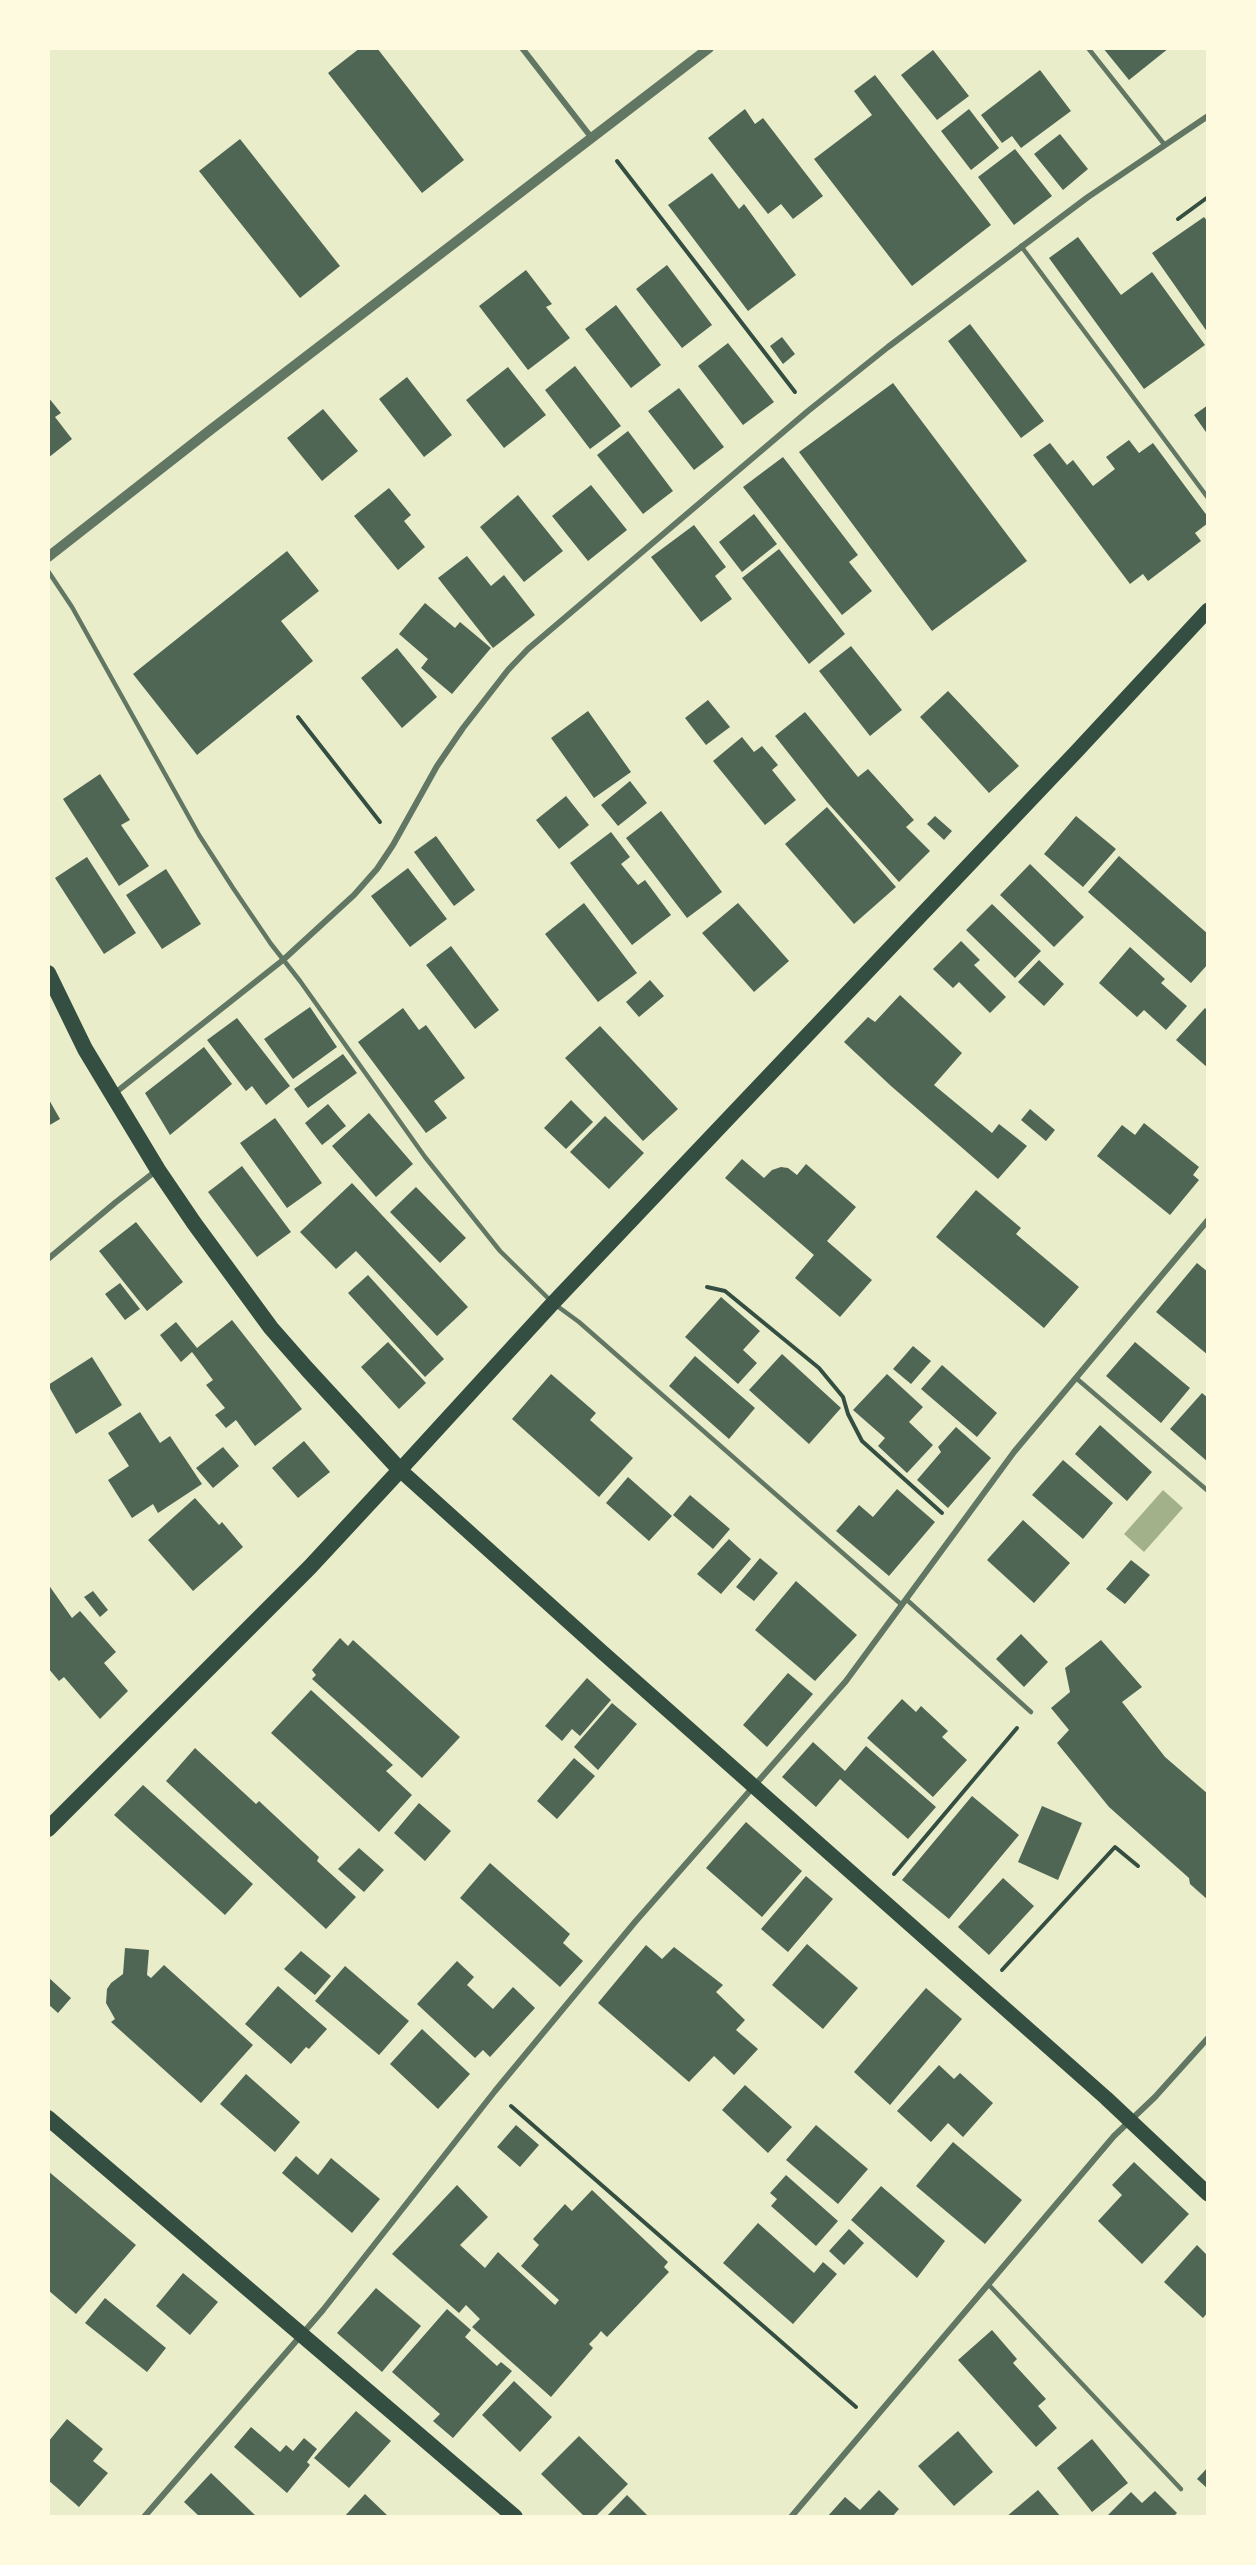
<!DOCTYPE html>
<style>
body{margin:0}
#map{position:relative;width:1256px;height:2565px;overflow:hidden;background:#e9edc9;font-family:"PT Sans",sans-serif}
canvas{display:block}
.frame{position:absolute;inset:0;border:50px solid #fefae0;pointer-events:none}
</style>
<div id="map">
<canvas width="1256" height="2565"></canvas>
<div class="frame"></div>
</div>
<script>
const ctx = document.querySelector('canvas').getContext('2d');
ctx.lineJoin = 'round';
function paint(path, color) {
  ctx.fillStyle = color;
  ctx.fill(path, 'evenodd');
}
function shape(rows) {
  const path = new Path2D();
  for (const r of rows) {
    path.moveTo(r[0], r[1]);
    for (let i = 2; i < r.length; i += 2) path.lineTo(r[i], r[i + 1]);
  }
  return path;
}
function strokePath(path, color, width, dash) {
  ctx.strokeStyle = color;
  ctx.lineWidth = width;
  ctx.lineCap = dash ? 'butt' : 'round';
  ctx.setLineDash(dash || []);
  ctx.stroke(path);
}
paint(shape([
 [1163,1490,1183,1508,1144,1552,1124,1534]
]), '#a3b18a');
paint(shape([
 [360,48,377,48,464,160,422,193,328,73],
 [1103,48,1169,48,1129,80],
 [933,50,969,96,937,120,901,75],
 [1040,70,1071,111,1021,148,1012,136,1002,143,981,115],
 [875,75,991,225,912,286,814,159,872,115,854,91],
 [745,109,755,124,763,118,823,196,793,219,781,204,768,214,708,138],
 [969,109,999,148,971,170,941,131],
 [1060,134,1088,169,1063,190,1034,154],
 [240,139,340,266,300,298,199,171],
 [1015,149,1052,196,1014,225,978,177],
 [712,173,739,209,744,204,796,275,748,311,668,205],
 [1204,217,1208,222,1208,333,1152,253],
 [1078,237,1121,295,1152,272,1205,345,1144,389,1049,258],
 [667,265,712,325,682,348,636,289],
 [526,270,552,304,546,307,570,338,528,370,479,306],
 [616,305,661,365,631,388,585,329],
 [970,324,1044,421,1021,438,948,341],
 [782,337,795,354,783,364,770,346],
 [728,343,774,402,743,425,698,366],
 [575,366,621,426,590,449,545,390],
 [508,367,546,415,504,448,466,400],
 [407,377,452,435,424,457,379,399],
 [893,383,1027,561,932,631,799,452],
 [679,388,724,447,694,470,648,411],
 [48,397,61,413,55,417,72,439,48,458],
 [1208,405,1208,435,1194,415],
 [323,409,358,451,322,481,287,438],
 [628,431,673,491,643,514,597,455],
 [1129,440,1139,453,1153,443,1208,517,1208,523,1195,533,1201,541,1148,581,1143,574,1130,584,1033,455,1050,443,1067,465,1073,460,1093,486,1115,469,1106,457],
 [783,457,858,555,849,562,872,591,842,615,743,487],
 [591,485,627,530,588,561,552,516],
 [389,488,411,515,404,521,425,547,398,570,354,516],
 [518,495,563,551,524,582,480,527],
 [754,514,777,544,742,572,719,542],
 [694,525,726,567,715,576,732,599,701,622,651,557],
 [779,549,845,634,809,664,742,578],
 [287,551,319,591,281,621,313,661,197,755,133,674],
 [467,556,491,586,504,575,535,615,493,648,438,578],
 [425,603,455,628,460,622,491,648,452,694,421,668,428,659,399,634],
 [851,646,902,710,870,736,819,671],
 [397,648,437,697,402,728,361,678],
 [948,691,1019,766,989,793,920,717],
 [708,700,730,727,706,745,685,718],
 [588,711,631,772,594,798,551,738],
 [805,712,858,777,868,769,914,820,906,827,930,851,899,882,827,802,775,736],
 [742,737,754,752,762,746,778,765,772,770,796,800,765,825,713,761],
 [100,774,130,820,121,825,149,866,119,886,63,799],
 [630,781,647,803,618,826,601,805],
 [566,796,589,825,559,849,536,820],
 [827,807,896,887,854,924,785,844],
 [661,811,722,892,687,918,626,838],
 [935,816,952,831,944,840,927,824],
 [1076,816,1116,849,1083,887,1044,854],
 [611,832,630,857,621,864,638,885,645,880,671,915,632,945,570,863],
 [436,836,475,890,454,906,414,852],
 [1119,856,1208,934,1208,964,1191,983,1088,892],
 [87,857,136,933,104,954,55,878],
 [1030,864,1084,917,1054,947,1000,895],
 [408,868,447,919,410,947,371,896],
 [166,869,201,924,162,949,126,895],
 [584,903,637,973,598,1002,545,934],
 [738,903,789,961,754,992,702,933],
 [992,904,1041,951,1015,978,966,930],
 [961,941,980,960,974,965,1006,997,990,1013,959,982,953,988,933,969],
 [451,946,499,1010,475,1029,426,965],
 [1130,947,1165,979,1161,983,1187,1006,1166,1030,1144,1010,1137,1017,1099,983],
 [1039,960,1064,984,1044,1006,1018,982],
 [650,980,664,996,639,1017,626,1002],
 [900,995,962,1053,934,1085,992,1133,999,1124,1027,1146,998,1179,891,1086,844,1042,868,1017,875,1022],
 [310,1007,337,1047,293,1079,264,1039],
 [403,1008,419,1030,426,1025,465,1078,434,1101,447,1118,426,1133,358,1042],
 [1205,1008,1208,1011,1208,1068,1176,1040],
 [237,1018,290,1086,266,1105,252,1086,246,1091,207,1040],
 [600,1026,678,1109,643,1141,565,1058],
 [204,1047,232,1084,170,1135,145,1093],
 [343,1054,357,1073,308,1108,294,1089],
 [48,1098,60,1119,48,1126],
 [571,1100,593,1122,566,1149,544,1128],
 [328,1104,346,1126,322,1145,305,1123],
 [1030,1109,1055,1130,1046,1141,1021,1120],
 [369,1113,413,1164,376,1197,332,1146],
 [605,1116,644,1153,609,1189,570,1152],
 [275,1118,322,1183,287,1208,240,1143],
 [1144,1123,1199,1167,1193,1175,1199,1180,1170,1215,1097,1156,1122,1125,1135,1135],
 [742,1159,764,1178,772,1170,781,1167,788,1168,797,1175,806,1164,856,1207,827,1241,872,1280,840,1317,795,1278,814,1255,725,1178],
 [242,1166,291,1232,257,1257,208,1192],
 [352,1183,468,1307,437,1336,356,1251,336,1269,300,1232],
 [416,1187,466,1238,440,1263,390,1212],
 [976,1190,1021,1228,1016,1234,1079,1287,1044,1328,936,1237],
 [136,1222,183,1282,147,1311,99,1251],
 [1197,1263,1208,1272,1208,1355,1156,1312],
 [368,1275,444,1359,425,1377,348,1293],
 [120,1283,140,1309,125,1320,105,1294],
 [721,1297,760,1331,743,1350,757,1363,738,1384,685,1337],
 [232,1320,302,1409,255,1446,236,1420,226,1428,215,1415,225,1408,206,1385,213,1380,192,1352,181,1362,160,1335,176,1322,197,1348],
 [388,1342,426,1383,399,1409,361,1367],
 [1135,1342,1190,1388,1161,1423,1106,1376],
 [913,1346,931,1361,911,1384,893,1369],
 [782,1354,841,1408,809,1444,749,1390],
 [695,1356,755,1408,729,1439,669,1386],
 [92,1357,122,1405,76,1434,48,1385],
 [942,1365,997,1413,977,1437,921,1389],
 [551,1374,596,1413,590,1420,633,1458,599,1497,512,1419],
 [887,1374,923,1407,909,1422,933,1445,907,1473,878,1446,885,1438,853,1410],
 [1202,1393,1208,1398,1208,1462,1170,1429],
 [140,1412,160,1443,170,1436,202,1484,158,1513,153,1504,132,1518,108,1480,129,1466,108,1433],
 [1100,1425,1152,1472,1127,1501,1075,1454],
 [956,1427,991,1458,948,1508,917,1480,941,1452,938,1447],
 [304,1441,330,1472,298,1498,272,1468],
 [223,1447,239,1466,213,1488,196,1468],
 [1063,1460,1113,1503,1083,1539,1032,1495],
 [628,1477,672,1516,649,1541,606,1503],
 [897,1489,935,1522,889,1576,836,1531,859,1505,873,1517],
 [690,1495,730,1529,713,1549,673,1515],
 [195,1498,219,1525,222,1522,243,1547,193,1591,148,1540],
 [1023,1520,1070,1563,1034,1603,987,1560],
 [729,1539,751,1559,721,1594,697,1574],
 [760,1558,778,1573,754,1601,736,1587],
 [1131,1560,1150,1575,1125,1604,1106,1589],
 [796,1581,857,1635,815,1681,755,1630],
 [48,1584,72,1618,80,1611,116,1652,104,1663,128,1691,100,1719,64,1677,59,1681,48,1668],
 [93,1591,108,1610,100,1617,84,1597],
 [1021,1634,1048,1662,1024,1687,996,1659],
 [340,1638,348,1646,353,1640,460,1737,422,1778,312,1679,316,1675,312,1670],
 [1101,1640,1142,1687,1122,1702,1165,1757,1208,1794,1208,1900,1190,1884,1189,1878,1109,1807,1057,1743,1069,1730,1051,1708,1070,1692,1065,1668],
 [788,1673,813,1694,767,1747,743,1725],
 [587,1678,611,1700,580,1736,572,1729,562,1741,545,1726],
 [311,1690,393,1765,386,1771,412,1795,379,1832,271,1733],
 [902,1699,916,1712,921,1706,948,1731,942,1737,967,1760,933,1797,867,1738],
 [612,1703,637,1724,598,1770,574,1747],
 [813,1742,845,1771,866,1746,936,1807,908,1839,840,1779,816,1807,782,1777],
 [195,1748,256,1804,259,1801,319,1857,317,1861,356,1897,326,1929,166,1781],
 [574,1758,595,1776,557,1819,537,1801],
 [143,1785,253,1884,225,1915,114,1815],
 [972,1796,1019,1835,949,1919,902,1880],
 [419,1803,451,1831,425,1861,394,1833],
 [1042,1806,1082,1823,1058,1880,1018,1862],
 [746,1822,802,1871,762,1917,706,1868],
 [359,1848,384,1870,364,1892,338,1869],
 [490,1863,570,1934,563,1943,583,1961,560,1987,460,1898],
 [806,1876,833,1899,788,1952,761,1929],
 [1003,1878,1034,1906,989,1955,958,1927],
 [807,1944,858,1988,823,2029,772,1985],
 [646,1945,662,1959,674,1947,723,1985,716,1992,745,2020,736,2030,758,2049,734,2075,714,2056,689,2082,598,2003],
 [125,1948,149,1950,147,1975,151,1978,164,1965,253,2045,201,2103,111,2022,115,2019,106,2003,107,1989,111,1983,123,1974],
 [301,1951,331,1976,315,1995,284,1969],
 [457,1961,474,1977,467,1985,493,2009,513,1987,535,2008,490,2057,483,2050,475,2058,417,2004],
 [345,1966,409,2021,379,2055,315,2001],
 [48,1977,71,1998,58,2013,48,2004],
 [278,1986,327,2029,309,2049,306,2047,291,2064,245,2024],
 [926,1988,962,2019,890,2105,854,2072],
 [422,2029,470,2074,438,2109,390,2064],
 [939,2065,954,2079,960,2073,993,2103,963,2137,948,2123,931,2142,897,2111],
 [246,2074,300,2122,275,2152,220,2104],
 [745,2085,792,2127,768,2153,722,2110],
 [516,2125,539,2145,520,2167,497,2147],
 [816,2125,868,2169,838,2204,786,2160],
 [953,2142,1022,2200,985,2244,916,2186],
 [296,2156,318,2175,331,2158,380,2199,352,2233,282,2173],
 [1134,2162,1189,2214,1142,2264,1098,2221,1122,2195,1112,2185],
 [48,2171,136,2245,76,2314,48,2290],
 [786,2175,838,2221,816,2246,771,2206,777,2199,770,2193],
 [457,2185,488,2217,460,2245,485,2268,498,2252,555,2305,559,2300,521,2266,539,2245,533,2239,565,2204,572,2211,592,2190,668,2262,664,2267,669,2272,607,2337,601,2331,597,2336,589,2344,593,2348,551,2397,472,2327,480,2319,466,2305,459,2313,392,2254],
 [881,2186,945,2241,917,2278,851,2220],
 [758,2223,814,2273,823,2262,837,2274,793,2324,723,2263],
 [849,2229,864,2243,844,2265,829,2251],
 [1197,2245,1208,2256,1208,2312,1203,2318,1164,2282],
 [183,2273,218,2302,190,2335,156,2306],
 [376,2288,421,2326,382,2372,337,2333],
 [105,2298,166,2348,147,2372,85,2323],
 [447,2309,471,2330,465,2337,497,2366,501,2362,512,2371,453,2438,433,2421,440,2414,392,2372],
 [992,2330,1017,2359,1013,2363,1046,2399,1038,2406,1057,2428,1036,2447,958,2360],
 [514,2381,552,2417,520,2452,482,2415],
 [356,2411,391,2441,349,2488,314,2458],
 [67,2419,103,2449,93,2461,108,2473,79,2507,48,2480,48,2442],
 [251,2427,280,2452,286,2445,293,2451,304,2438,317,2449,307,2462,310,2465,287,2493,234,2447],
 [958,2431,993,2472,954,2506,918,2466],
 [579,2436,628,2484,595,2517,585,2517,541,2474],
 [1092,2439,1128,2483,1092,2512,1057,2468],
 [1208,2467,1208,2489,1197,2479],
 [211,2473,257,2517,200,2517,184,2502],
 [879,2490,899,2509,892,2517,827,2517,845,2497,860,2510],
 [1038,2490,1061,2517,1006,2517],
 [1155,2491,1177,2513,1173,2517,1106,2517,1131,2492,1142,2503],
 [365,2494,389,2517,344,2517],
 [627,2495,649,2517,606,2517]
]), '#4f6655');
strokePath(shape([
 [617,161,795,392],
 [1178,219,1208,197],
 [298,717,380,822],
 [707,1287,725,1291,819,1368,843,1397,848,1414,862,1441,942,1513],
 [894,1874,1017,1728],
 [1002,1970,1115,1847,1138,1866],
 [511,2106,856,2407]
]), '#344e41', 4);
strokePath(shape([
 [1088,48,1164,144],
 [1021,246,1208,498],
 [48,571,72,607,199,835,233,888,271,944,300,981,425,1157,500,1251,553,1303,579,1322,902,1605],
 [1076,1378,1208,1491],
 [907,1600,1031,1712],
 [989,2285,1181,2489]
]), '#617663', 4.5);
strokePath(shape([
 [522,48,591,137],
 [115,1093,283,960,354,895,377,869,393,845,437,766,463,728,508,670,528,649,808,411,888,347,1088,197,1208,116],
 [48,1259,116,1202,157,1170],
 [144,2517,323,2310,495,2091,635,1922,846,1681,1014,1452,1208,1220],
 [791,2517,1114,2136,1155,2097,1208,2038]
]), '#617663', 6);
strokePath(shape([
 [48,557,209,431,709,48]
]), '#617663', 10);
strokePath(shape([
 [1208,610,1076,752,553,1303,400,1470,601,1651,1106,2098,1208,2194]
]), '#344e41', 15);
strokePath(shape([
 [48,973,85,1049,158,1170,194,1223,271,1328,307,1369,400,1470,310,1567,48,1829],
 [48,2118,515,2517]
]), '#344e41', 16);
</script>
